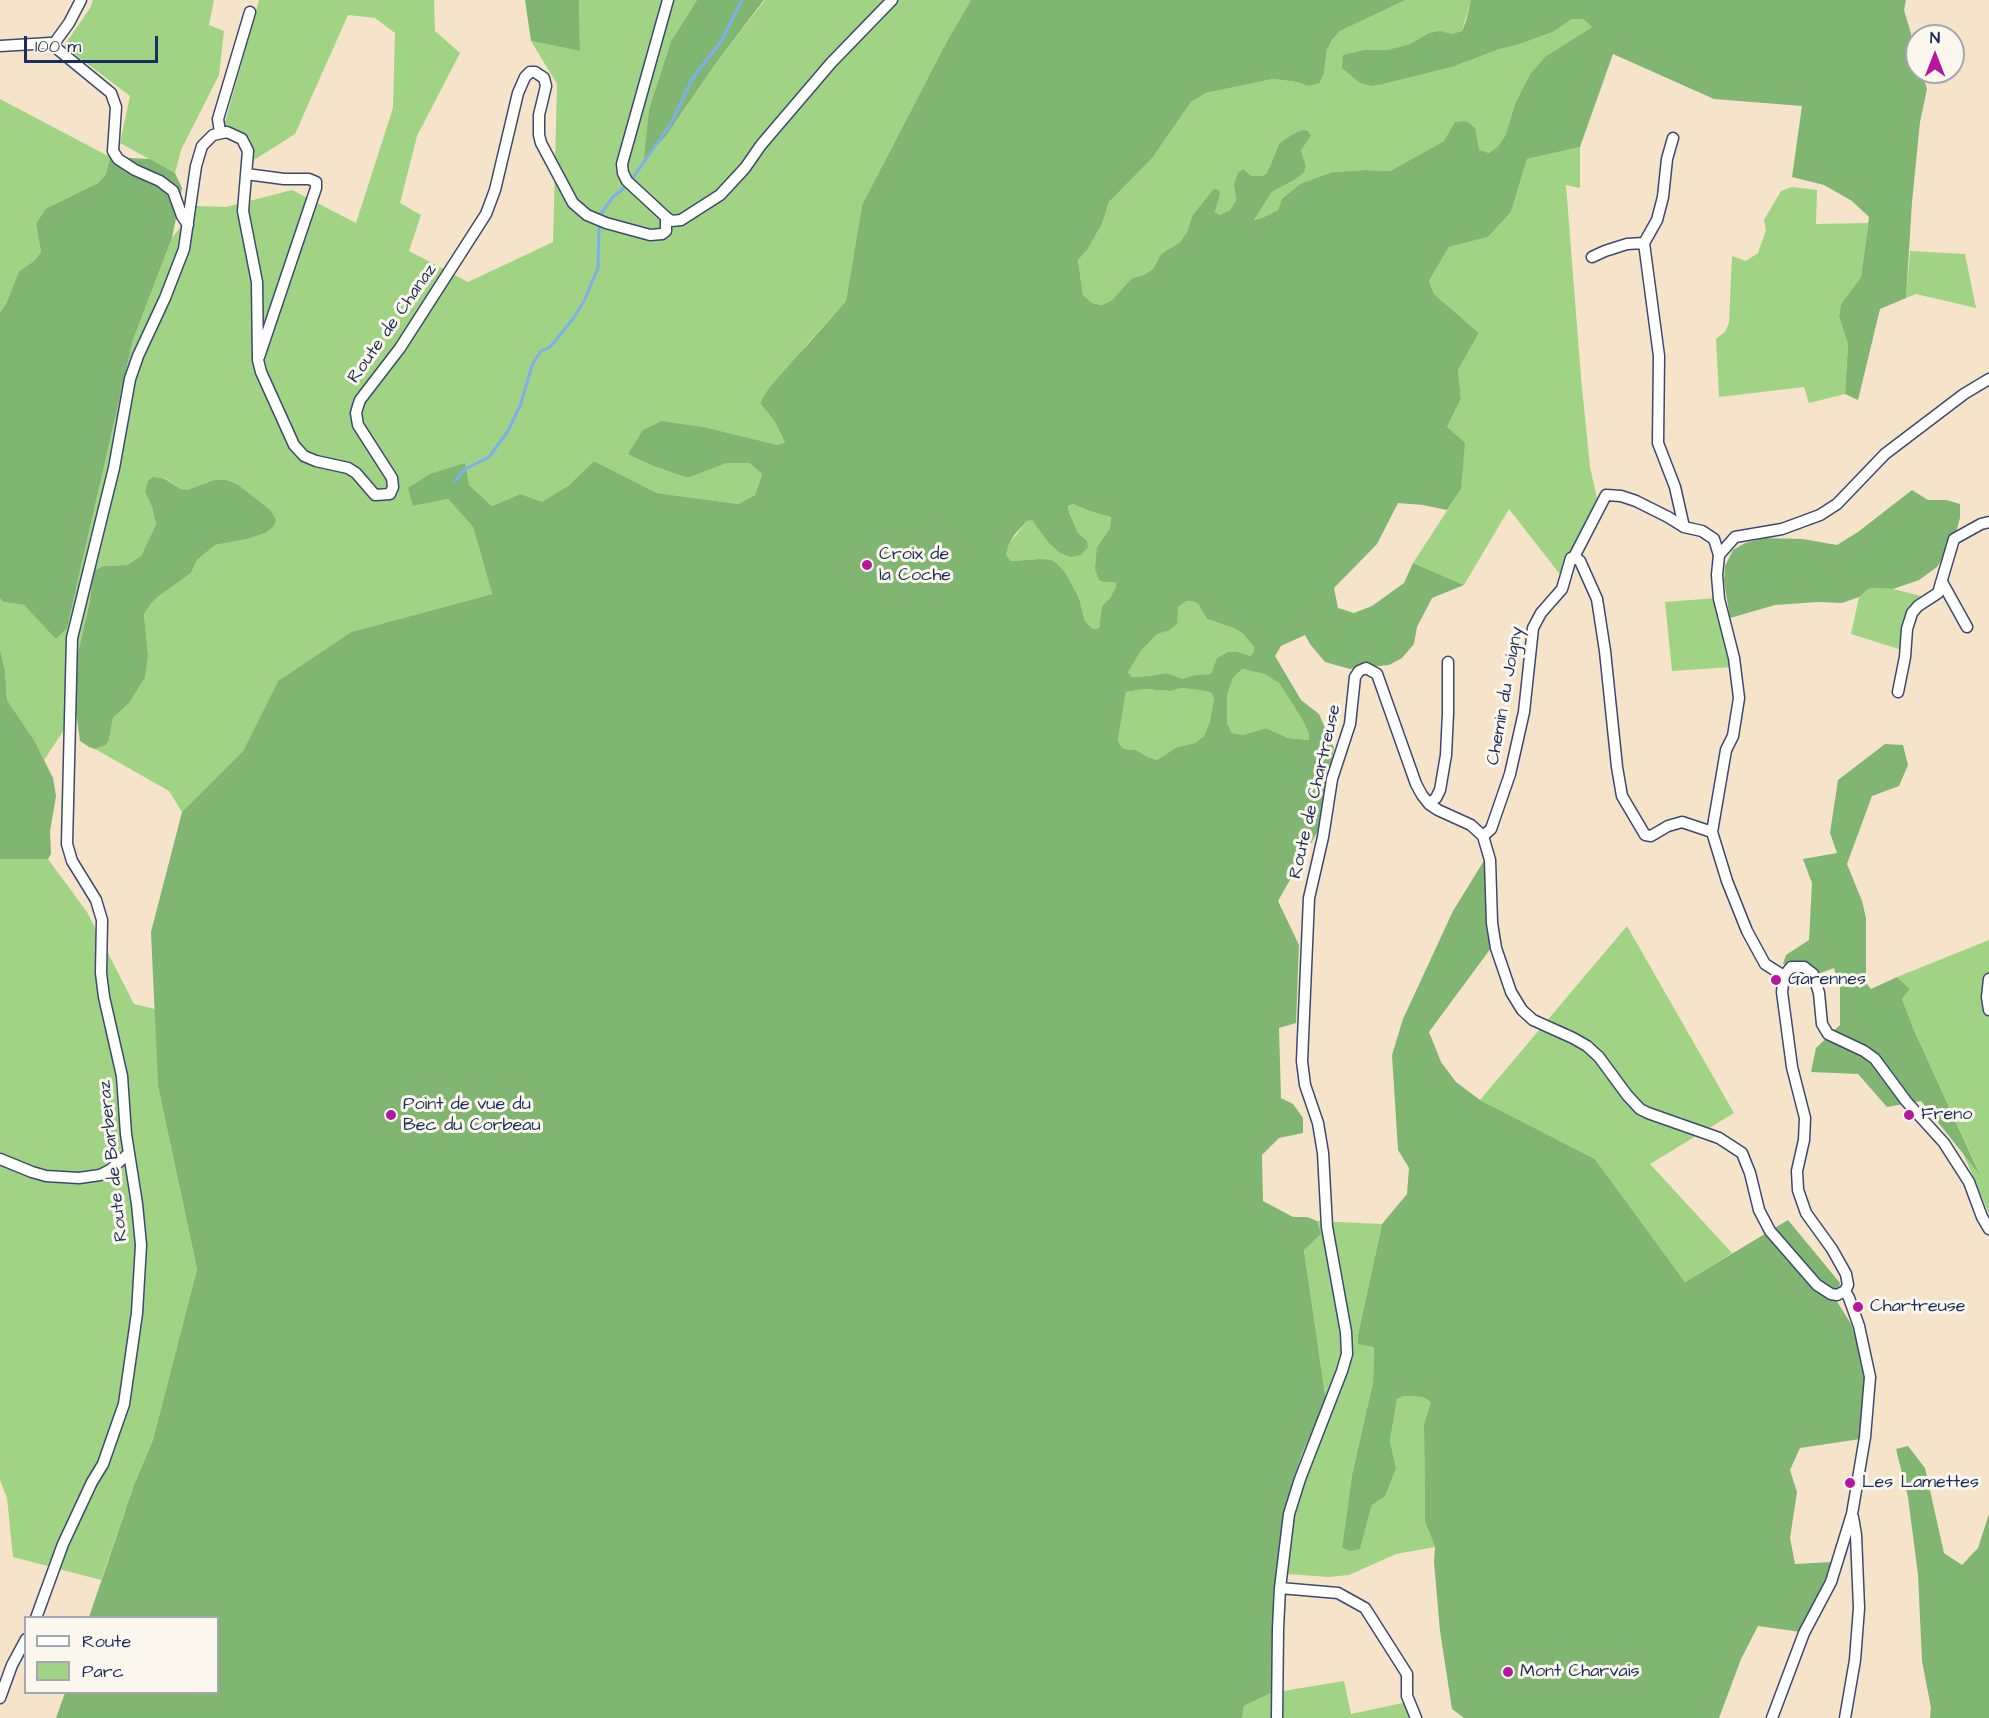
<!DOCTYPE html>
<style>
body{margin:0}
#map{position:relative;width:1989px;height:1718px;overflow:hidden;background:#f5e3ca;font-family:"Architects Daughter",sans-serif}
canvas{display:block}
.legend{position:absolute;left:24px;top:1616px;width:195px;height:78px;box-sizing:border-box;background:#fbf7ec;border:2px solid #a1a7b3;margin:0;padding:8px 10px;list-style:none;font-size:18px;color:#1b2f5e}
.legend li{display:flex;align-items:center;gap:12px;height:30px}
.legend b{width:30px;border:2px solid #a1a7b3}
.north{position:absolute;left:1905px;top:24px;width:60px;height:60px;box-sizing:border-box;background:#fbf7ec;border:2px solid #a1a7b3;border-radius:50%;rotate:0deg;font-size:16px;font-weight:700;line-height:24px;text-align:center;color:#1b2f5e}
.north::after{content:'';display:block;margin:auto;width:21px;height:27px;background:#b5179e;clip-path:polygon(50% 0,100% 100%,50% 72%,0 100%)}
.scale{position:absolute;left:24px;top:36px;width:134px;height:27px;box-sizing:border-box;border:3px solid #1b2f5e;border-top:0;padding-left:8px;font-size:18px;line-height:21px;white-space:nowrap;color:#1b2f5e;-webkit-text-stroke:4px #fbf7ec;paint-order:stroke}
</style>
<div id="map">
<canvas width="1989" height="1718"></canvas>
<ul class="legend">
<li><b style="height:8px;background:#fff"></b>Route</li>
<li><b style="height:16px;background:#a0d484"></b>Parc</li>
</ul>
<div class="north">N</div>
<div class="scale">100 m</div>
</div>
<script>
const ctx = document.querySelector('canvas').getContext('2d');
ctx.lineJoin = 'round';
function paint(path, color) {
  ctx.fillStyle = color;
  ctx.fill(path, 'evenodd');
}
function shape(rows) {
  const path = new Path2D();
  for (const r of rows) {
    path.moveTo(r[0], r[1]);
    for (let i = 2; i < r.length; i += 2) path.lineTo(r[i], r[i + 1]);
  }
  return path;
}
function strokePath(path, color, width, dash) {
  ctx.strokeStyle = color;
  ctx.lineWidth = width;
  ctx.lineCap = dash ? 'butt' : 'round';
  ctx.setLineDash(dash || []);
  ctx.stroke(path);
}
function label(font, color, halo, rows, align = 'center') {
  ctx.font = font + ' "Architects Daughter",sans-serif';
  ctx.lineWidth = 6;
  ctx.setLineDash([]);
  ctx.textBaseline = 'middle';
  ctx.strokeStyle = halo;
  ctx.fillStyle = color;
  for (const [text, x, y, turn = 0] of rows) {
    ctx.save();
    ctx.translate(x, y);
    ctx.rotate((+turn || 0) * Math.PI / 180);
    ctx.textAlign = isNaN(turn) ? turn : align;
    if (halo) ctx.strokeText(text, 0, 0);
    ctx.fillText(text, 0, 0);
    ctx.restore();
  }
}
paint(shape([
 [93,0,214,0,209,25,224,31,219,75,181,150,175,173,120,143,130,96,64,46,90,8],
 [259,0,434,0,435,31,460,53,417,136,400,203,421,215,409,251,468,282,553,242,557,84,531,41,580,51,579,0,697,0,671,41,649,109,645,158,676,122,714,66,765,0,971,0,946,43,862,205,846,301,808,343,760,403,775,422,785,442,778,445,708,428,628,453,653,466,688,478,727,463,749,463,762,474,755,495,738,504,657,493,594,461,568,486,542,503,520,494,492,506,469,485,413,506,448,499,473,527,492,594,351,632,278,681,243,751,182,812,169,791,95,749,106,745,109,740,113,718,129,703,148,654,144,614,151,604,159,596,191,573,197,560,215,545,248,539,265,533,214,480,187,490,181,489,165,478,145,492,152,507,156,524,141,556,127,565,103,566,93,571,90,599,77,657,76,712,44,760,34,740,7,700,5,670,0,649,0,598,3,602,24,605,56,638,67,628,133,340,172,238,196,206,226,207,292,190,356,223,393,108,395,33,375,18,348,15,295,134,254,160,249,137,224,126],
 [1403,0,1471,0,1462,31,1451,34,1429,33,1410,44,1387,50,1364,50,1383,84,1452,67,1497,50,1520,44,1553,32,1572,19,1583,19,1592,27,1546,56,1515,104,1505,136,1498,146,1489,153,1444,141,1390,171,1366,170,1332,172,1300,184,1283,199,1278,210,1264,217,1254,220,1272,192,1296,179,1306,166,1301,150,1279,144,1267,173,1262,176,1251,176,1234,184,1236,200,1230,210,1220,215,1215,212,1220,195,1192,216,1187,232,1180,242,1161,254,1153,269,1144,275,1132,278,1112,300,1102,305,1092,303,1083,295,1078,260,1087,250,1102,224,1109,202,1153,157,1191,102,1206,93,1273,79,1297,82,1308,86,1324,73,1327,50,1332,40,1340,31],
 [0,99,110,157,106,174,98,183,45,209,36,224,41,252,34,261,19,271,6,304,0,312],
 [1580,147,1580,188,1566,185,1581,378,1590,467,1598,503,1562,577,1509,509,1464,585,1413,563,1461,489,1447,427,1461,399,1458,370,1479,333,1434,294,1429,281,1449,247,1488,237,1511,212,1527,159],
 [1792,187,1817,190,1816,224,1868,223,1861,277,1841,304,1839,317,1848,344,1845,394,1809,403,1804,387,1719,397,1716,339,1725,332,1729,323,1732,256,1746,261,1758,253,1766,230,1764,220,1781,191],
 [1910,251,1965,254,1976,308,1916,294,1906,298],
 [1073,504,1089,511,1111,517,1110,528,1097,547,1104,582,1115,582,1116,587,1110,598,1102,606,1099,628,1093,629,1085,621,1079,598,1065,572,1040,559,1011,561,1006,555,1009,544,1027,521,1032,519,1048,542,1078,533,1069,512,1068,506],
 [1870,588,1893,589,1925,597,1915,604,1902,650,1851,634,1859,597],
 [1717,598,1732,667,1672,671,1665,602],
 [1187,601,1193,601,1198,604,1207,619,1234,628,1243,634,1254,647,1254,652,1250,656,1238,652,1226,652,1217,658,1212,674,1194,675,1183,679,1166,673,1149,676,1132,677,1128,672,1141,651,1157,634,1168,631,1178,607],
 [1242,669,1264,674,1279,683,1302,719,1309,734,1309,740,1288,738,1266,728,1243,735,1232,733,1227,723,1227,694,1233,678],
 [1182,688,1206,691,1211,693,1214,698,1210,721,1204,736,1195,743,1177,747,1157,760,1146,756,1136,750,1124,749,1120,745,1118,740,1126,692,1143,689,1171,691],
 [0,859,48,859,87,912,134,1004,155,1009,158,1086,197,1269,153,1440,134,1485,101,1580,13,1557,7,1498,0,1480],
 [1627,926,1734,1113,1650,1164,1732,1253,1685,1282,1595,1159,1480,1100],
 [1989,940,1989,1214,1963,1153,1979,1172,1914,1030,1902,999,1910,989,1897,977],
 [1317,1221,1382,1224,1358,1335,1374,1347,1373,1382,1352,1475,1342,1547,1360,1548,1372,1505,1396,1468,1390,1441,1397,1399,1404,1396,1423,1397,1432,1402,1424,1424,1425,1520,1435,1547,1396,1554,1349,1575,1329,1577,1288,1574,1276,1570,1285,1508,1302,1453,1326,1401,1304,1249,1321,1234],
 [1344,1681,1351,1714,1407,1702,1414,1718,1242,1718,1244,1706,1271,1693]
]), '#a0d484');
paint(shape([
 [525,0,579,0,580,51,531,41],
 [697,0,764,0,714,66,666,136,644,159,649,109,671,41],
 [971,0,1405,0,1340,31,1332,40,1327,50,1324,73,1319,83,1308,86,1297,82,1273,79,1206,93,1191,102,1153,157,1109,202,1102,224,1087,250,1078,260,1083,295,1092,303,1102,305,1112,300,1132,278,1144,275,1153,269,1161,254,1180,242,1187,232,1192,216,1214,189,1219,190,1220,195,1215,212,1220,215,1230,210,1236,200,1234,184,1238,173,1243,169,1251,176,1262,176,1267,173,1279,144,1293,134,1303,130,1308,131,1311,136,1301,150,1306,166,1304,172,1296,179,1272,192,1254,220,1264,217,1278,210,1282,199,1300,184,1332,172,1366,170,1390,171,1444,141,1455,122,1466,121,1475,128,1479,150,1489,153,1498,146,1505,136,1515,104,1531,73,1546,56,1592,27,1583,19,1572,19,1553,32,1520,44,1497,50,1452,67,1383,84,1371,86,1360,83,1342,68,1343,55,1364,50,1387,50,1410,44,1429,33,1440,31,1451,34,1462,31,1466,21,1471,0,1906,0,1904,10,1917,54,1917,72,1922,72,1927,89,1920,122,1912,202,1906,298,1880,309,1858,400,1845,394,1848,344,1839,317,1841,304,1861,277,1869,217,1852,201,1824,185,1792,177,1802,106,1714,99,1613,54,1580,147,1527,159,1511,212,1488,237,1449,247,1429,281,1434,294,1479,333,1458,370,1461,399,1447,427,1465,443,1461,489,1447,510,1423,505,1398,503,1377,544,1334,588,1338,608,1354,613,1372,606,1404,583,1413,563,1464,585,1432,598,1417,627,1414,644,1402,658,1389,665,1350,669,1325,662,1310,644,1305,635,1281,646,1275,656,1301,700,1319,714,1334,748,1318,831,1278,901,1299,945,1296,1023,1279,1028,1281,1098,1293,1104,1303,1118,1303,1133,1279,1138,1262,1155,1263,1201,1293,1217,1307,1217,1317,1221,1321,1234,1304,1250,1326,1401,1302,1453,1285,1508,1276,1570,1271,1693,1244,1706,1242,1718,56,1718,65,1693,218,1692,218,1618,89,1617,134,1485,153,1440,197,1269,158,1086,151,932,182,812,243,751,278,681,351,632,492,594,473,527,448,499,413,506,408,488,430,474,465,463,469,485,492,506,520,494,542,502,568,486,594,461,657,493,738,504,755,495,762,474,749,463,727,463,688,478,653,466,628,454,643,430,662,421,708,428,778,445,785,442,775,422,760,403,769,388,846,301,862,205,946,43],
 [1073,504,1089,511,1111,517,1110,528,1097,547,1095,569,1099,580,1104,582,1115,582,1116,587,1110,598,1102,606,1099,628,1093,629,1085,621,1079,598,1065,572,1056,563,1051,560,1040,559,1011,561,1006,555,1009,544,1015,534,1027,521,1032,520,1048,542,1060,553,1071,557,1081,555,1088,547,1087,541,1078,533,1069,512,1068,506],
 [1187,601,1193,601,1198,604,1207,619,1234,628,1243,634,1254,647,1254,652,1250,656,1238,652,1227,652,1217,658,1211,674,1194,675,1183,679,1166,673,1149,676,1132,677,1128,672,1141,651,1157,634,1168,631,1177,624,1178,607],
 [1242,669,1264,674,1279,683,1302,719,1309,734,1309,740,1288,738,1266,728,1243,735,1232,733,1227,723,1227,695,1233,678],
 [1182,688,1206,691,1211,693,1214,698,1210,721,1204,736,1195,743,1177,747,1157,760,1146,756,1136,750,1124,749,1120,745,1118,740,1126,692,1143,689,1171,691],
 [110,157,150,159,175,173,182,188,172,238,133,340,67,628,56,639,24,605,3,602,0,598,0,312,6,304,19,271,34,261,41,252,36,224,45,209,98,183,106,174],
 [153,477,165,479,181,489,187,490,214,480,226,480,237,484,270,510,276,520,274,526,265,533,248,539,215,545,197,560,191,573,159,596,151,604,144,614,148,654,145,677,129,703,113,718,109,740,106,745,95,749,89,747,80,741,76,712,77,657,90,600,93,571,103,566,127,565,141,556,156,524,152,507,145,492,148,481],
 [1912,490,1928,500,1946,500,1960,504,1960,518,1956,532,1947,552,1937,567,1919,580,1893,589,1870,588,1859,597,1842,603,1818,602,1775,605,1730,618,1724,581,1725,566,1733,550,1745,543,1765,538,1803,539,1837,545,1858,532],
 [0,649,5,670,7,700,34,740,53,778,56,796,50,831,51,854,48,859,0,859],
 [1885,744,1903,745,1908,765,1899,786,1872,796,1847,864,1862,901,1866,918,1866,983,1871,989,1897,977,1910,989,1902,999,1914,1030,1980,1175,1921,1101,1887,1107,1858,1074,1811,1072,1816,1048,1840,1025,1840,988,1834,968,1818,974,1811,965,1799,961,1783,964,1786,955,1809,940,1812,883,1803,859,1837,853,1830,833,1838,780],
 [1485,859,1491,948,1429,1032,1441,1062,1456,1082,1480,1100,1595,1159,1685,1282,1788,1220,1840,1283,1836,1300,1851,1324,1860,1349,1866,1389,1860,1439,1800,1448,1790,1470,1797,1492,1790,1538,1795,1564,1833,1562,1801,1632,1758,1626,1741,1659,1719,1718,1464,1718,1452,1709,1440,1631,1434,1562,1435,1547,1425,1521,1424,1424,1431,1402,1423,1397,1404,1396,1397,1399,1390,1441,1396,1468,1385,1496,1372,1505,1360,1549,1349,1551,1342,1547,1352,1475,1373,1382,1374,1347,1358,1344,1358,1335,1382,1224,1407,1194,1409,1168,1398,1150,1392,1055,1403,1019,1453,911],
 [1908,1446,1925,1468,1944,1553,1962,1565,1978,1548,1989,1514,1989,1718,1930,1718,1931,1708,1922,1661,1918,1575,1908,1497,1896,1449]
]), '#80b672');
strokePath(shape([
 [632,179,672,122,692,79,720,43,742,0],
 [600,215,613,197,624,188],
 [455,481,464,470,489,457,508,431,520,406,533,363,541,351,550,347,573,319,584,301,598,268,599,227]
]), '#7db0ea', 3);
const minor = shape([
 [53,45,69,23,81,0],
 [0,46,50,43,111,93,116,107,113,151,118,159,135,170,160,181,173,191,182,216,188,225],
 [220,132,218,119,250,12],
 [1673,138,1667,159,1663,197,1657,220,1644,243,1659,356,1658,443,1675,487,1684,527],
 [246,174,284,179,309,179,316,182,316,188,259,357],
 [666,217,671,221,681,220,720,195,745,168,761,145,831,63,892,0],
 [1592,257,1605,251,1627,244,1644,243],
 [1719,555,1735,537,1782,529,1820,515,1837,504,1885,454,1964,394,1989,379],
 [1574,557,1580,561,1597,599,1605,651,1617,767,1622,796,1645,835,1651,836,1668,826,1682,822,1712,832],
 [1942,582,1967,627],
 [1898,692,1905,657,1907,629,1912,613,1918,606,1938,593,1954,539,1981,524,1989,522],
 [1429,804,1436,798,1440,790,1446,755,1448,713,1448,662],
 [1483,836,1491,829,1510,774,1524,712,1533,628,1541,613,1562,589,1571,558,1574,557,1606,495,1621,496,1636,501,1668,517,1684,527,1702,531,1714,539,1719,555,1717,575,1719,599,1734,658,1739,698,1733,736,1726,750,1712,832,1727,881,1747,931,1765,964,1784,976],
 [1989,979,1987,997,1989,1010],
 [0,1159,32,1172,46,1176,79,1178,100,1175,110,1170,128,1154],
 [1845,1291,1848,1285,1846,1274,1832,1249,1806,1213,1798,1190,1797,1171,1804,1140,1805,1118,1792,1067,1782,992,1784,976,1791,967,1804,967,1813,974,1819,993,1822,1024,1828,1034,1864,1051,1875,1059,1906,1101,1944,1143,1969,1182,1982,1217,1989,1229],
 [1280,1588,1338,1593,1365,1608,1407,1674,1407,1696,1416,1718],
 [36,1618,63,1544,92,1482,103,1464,124,1404,137,1313,141,1245,137,1204,126,1134,122,1076,104,997,101,973,102,920,96,900,72,861,67,844,72,638,114,468,130,379,138,356,165,298,184,249,196,166,202,146,213,135,227,132,242,139,248,151,243,211,257,282,258,360,261,372,294,445,304,456,316,461,348,468,356,473,375,495,390,494,393,487,392,478,358,425,356,413,358,406,360,400,400,348,486,214,495,190,518,93,525,77,530,72,535,72,544,78,546,86,539,115,539,135,541,143,573,203,587,215,606,223,650,235,662,234,666,231,666,217,627,181,623,173,622,164,668,0],
 [0,1698,12,1665,26,1639],
 [1277,1718,1278,1629,1280,1588,1289,1514,1300,1479,1342,1371,1347,1354,1346,1332,1327,1227,1323,1153,1318,1123,1305,1085,1302,1061,1309,898,1323,837,1332,779,1350,724,1355,677,1359,671,1366,668,1377,674,1416,784,1422,795,1429,804,1438,810,1471,825,1483,836,1490,860,1492,923,1496,948,1511,992,1522,1010,1533,1020,1573,1038,1587,1046,1599,1057,1627,1095,1640,1109,1648,1113,1719,1138,1742,1153,1750,1173,1759,1210,1770,1231,1817,1285,1831,1294,1837,1295,1845,1291],
 [1772,1718,1804,1633,1831,1582,1852,1514,1865,1437,1870,1377,1859,1326,1849,1298,1845,1291],
 [1845,1718,1855,1660,1859,1608,1856,1535,1853,1517]
]);
strokePath(minor, '#3c4a6e', 13);
strokePath(minor, '#fff', 10);
for (const [x, y, r, color] of [
 [867,565,6,"#b5179e"],
 [1776,980,6,"#b5179e"],
 [391,1115,6,"#b5179e"],
 [1909,1115,6,"#b5179e"],
 [1858,1307,6,"#b5179e"],
 [1850,1483,6,"#b5179e"],
 [1508,1672,6,"#b5179e"]
]) {
  const dot = new Path2D();
  dot.arc(x, y, r, 0, 2 * Math.PI);
  ctx.fillStyle = color;
  ctx.fill(dot);
  strokePath(dot, '#fbf7ec', 2);
}
label('18px', '#1b2f5e', '#fbf7ec', [
 ["Route de Chanaz",393,324,-55],
 ["Chemin du Joigny",1506,696,-80],
 ["Route de Chartreuse",1316,792,-77],
 ["Route de Barberaz",114,1161,-96]
]);
label('18px', '#1b2f5e', '#fbf7ec', [
 ["Croix de",879,555],
 ["la Coche",879,576],
 ["Garennes",1788,980],
 ["Point de vue du",403,1105],
 ["Bec du Corbeau",403,1126],
 ["Freno",1921,1115],
 ["Chartreuse",1870,1307],
 ["Les Lamettes",1862,1483],
 ["Mont Charvais",1520,1672]
], 'left');
</script>
